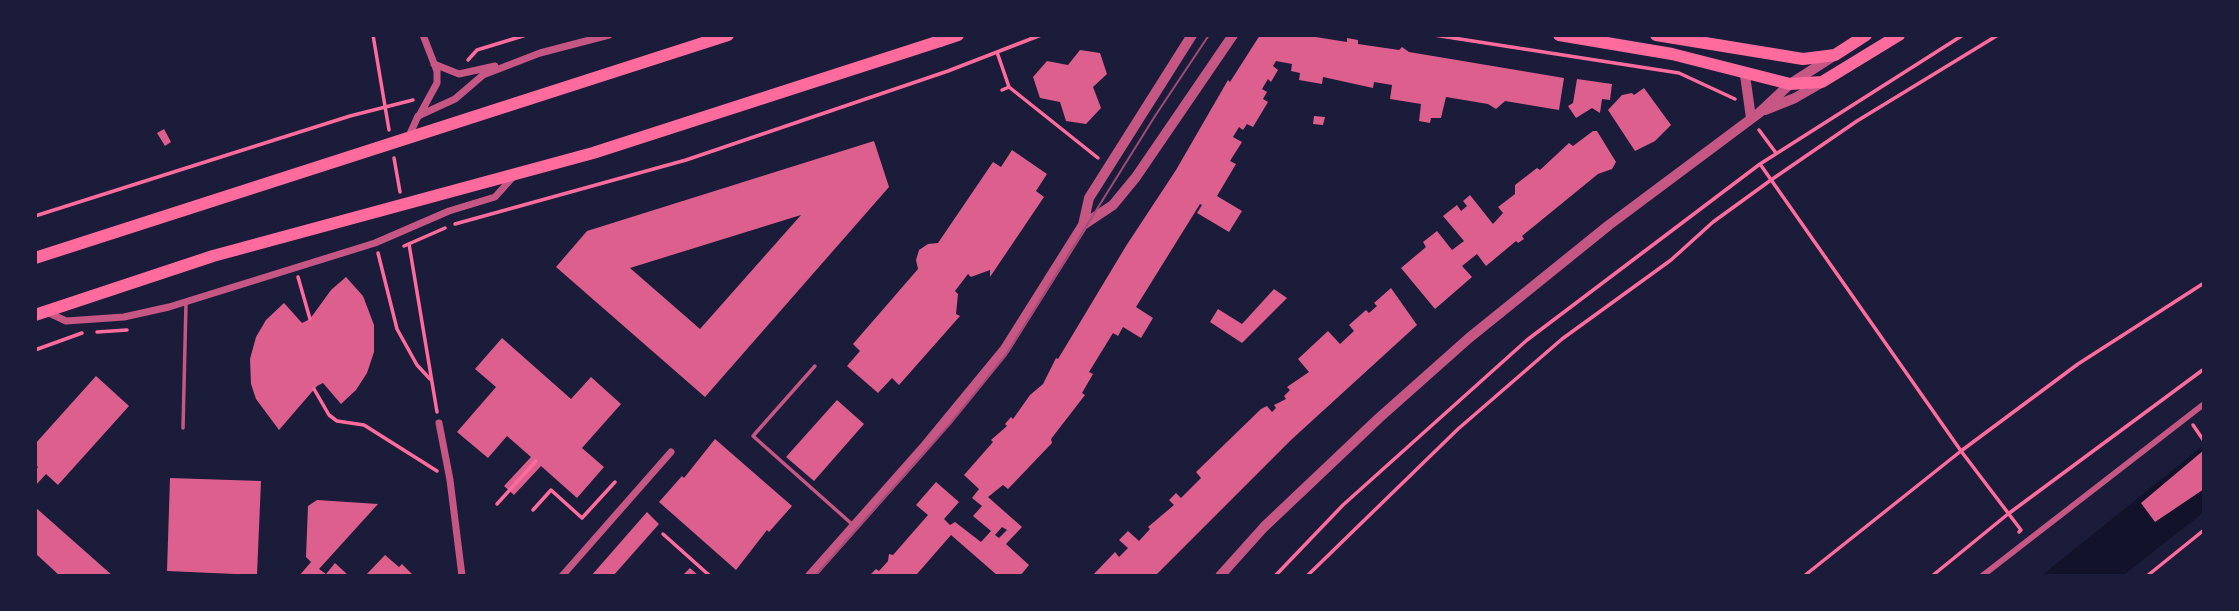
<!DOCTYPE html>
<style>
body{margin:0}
#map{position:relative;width:2239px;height:611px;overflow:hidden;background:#1b1b3a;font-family:Merriweather,serif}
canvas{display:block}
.frame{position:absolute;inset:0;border:37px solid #1b1b3a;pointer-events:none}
</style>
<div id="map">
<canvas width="2239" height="611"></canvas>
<div class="frame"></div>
</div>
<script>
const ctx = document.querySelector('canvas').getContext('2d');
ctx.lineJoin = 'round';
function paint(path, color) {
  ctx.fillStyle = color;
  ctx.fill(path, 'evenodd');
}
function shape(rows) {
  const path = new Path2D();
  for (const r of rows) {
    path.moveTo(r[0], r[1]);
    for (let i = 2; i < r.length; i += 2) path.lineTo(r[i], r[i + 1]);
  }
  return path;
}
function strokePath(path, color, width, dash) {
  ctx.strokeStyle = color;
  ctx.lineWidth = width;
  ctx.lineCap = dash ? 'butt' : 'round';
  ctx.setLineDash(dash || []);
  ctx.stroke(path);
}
paint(shape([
 [2204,445,2204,512,2122,576,2041,576]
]), '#12122b');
paint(shape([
 [1260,35,1303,35,1347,42,1347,38,1358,40,1358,44,1399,50,1402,47,1409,52,1564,78,1559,110,1505,101,1496,109,1488,104,1446,97,1441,118,1431,118,1430,123,1419,121,1421,104,1390,99,1392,85,1374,82,1373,88,1323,77,1322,84,1299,80,1300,73,1291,71,1292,64,1276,61,1273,66,1278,70,1271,82,1268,79,1262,89,1267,92,1263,99,1268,102,1253,127,1247,124,1243,130,1239,127,1233,137,1242,142,1230,161,1236,164,1217,196,1242,211,1229,232,1197,213,1202,205,1200,204,1136,307,1153,318,1141,338,1123,327,1118,336,1113,333,1089,372,1093,374,1082,393,1085,395,1051,439,1052,443,1008,489,1003,485,988,497,1022,527,1006,544,1029,565,1020,576,998,576,951,535,917,574,919,576,874,576,871,574,876,569,879,571,888,561,889,554,893,555,928,515,916,505,936,482,959,502,944,519,950,525,955,522,981,542,991,531,973,516,982,506,972,498,979,489,964,475,993,442,991,440,1007,426,1005,424,1011,417,1013,419,1030,395,1043,384,1056,358,1058,359,1126,246,1176,170,1228,80,1230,82],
 [1002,527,1007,530,999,538,995,535],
 [1080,50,1100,53,1107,74,1093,87,1101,108,1086,124,1066,121,1060,102,1040,98,1033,77,1047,61,1068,65],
 [1577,79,1612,84,1610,100,1602,99,1600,113,1592,108,1576,118,1568,106,1573,103],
 [1644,88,1671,125,1655,141,1635,151,1608,110,1622,95,1632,93,1634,95],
 [1314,116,1325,117,1323,125,1313,124],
 [164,129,171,142,165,146,157,133],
 [1593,131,1597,131,1616,162,1612,169,1598,174,1522,236,1524,239,1518,243,1516,241,1486,266,1477,254,1462,266,1472,277,1435,309,1401,268,1426,247,1423,242,1437,231,1452,250,1464,241,1443,216,1457,205,1461,211,1467,206,1463,201,1470,195,1493,224,1503,213,1498,207,1515,194,1515,185,1537,168,1540,170,1569,143,1573,146],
 [874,141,889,187,705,397,556,267,587,231],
 [801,215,700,329,630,268],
 [1012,150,1047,174,1036,191,1044,197,990,277,990,270,971,277,968,274,955,291,958,294,956,314,960,316,899,385,892,378,878,393,847,366,860,351,853,344,918,269,916,260,919,250,928,244,938,243,993,162,1001,167],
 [346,277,363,296,374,325,374,352,367,373,356,390,341,404,323,383,317,386,279,430,256,399,251,384,250,359,256,337,266,320,284,303,302,323,310,319,331,290],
 [1391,288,1417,325,1291,440,1155,576,1092,576,1115,552,1119,557,1128,548,1119,540,1128,531,1139,541,1150,529,1148,527,1174,505,1169,500,1176,493,1181,498,1201,478,1196,472,1261,409,1267,406,1272,412,1276,408,1274,405,1286,399,1284,396,1290,390,1287,387,1309,372,1298,359,1328,331,1340,344,1354,331,1349,325,1366,310,1369,313,1377,306,1374,303],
 [1274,289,1287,298,1242,343,1210,322,1218,309,1242,324],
 [502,338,571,399,591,377,621,404,582,448,604,467,577,498,541,466,514,495,504,486,531,457,507,436,488,458,457,432,496,387,475,369],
 [96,376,129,406,58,485,46,474,35,486,35,471,38,467,35,464,35,444],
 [837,400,864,424,814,481,786,457],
 [715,439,792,506,769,532,767,530,736,570,659,502,682,476,684,478],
 [2204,450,2204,489,2155,522,2141,503],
 [170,478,261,481,257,575,167,571],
 [317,500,378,504,319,569,326,574,335,563,349,576,299,576,311,562,306,557,308,506],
 [35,507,113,576,60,576,35,553],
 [647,512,659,524,613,576,591,576],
 [385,555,399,567,402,564,414,576,365,576],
 [690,568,699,576,682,576]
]), '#dd5f8e');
strokePath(shape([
 [373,35,389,130],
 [1434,35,1679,73,1735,99],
 [997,52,1009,87,1098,158],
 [468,60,477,50,526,35],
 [1002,90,1009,87],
 [1759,130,1776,153],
 [394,158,400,192],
 [1760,164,1961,451,2021,530,2019,532],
 [35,216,350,116,413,100],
 [455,224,686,160,948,71,1041,35],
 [409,244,437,412],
 [404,246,445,228],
 [378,253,397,329,417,365,430,379],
 [298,277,310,319],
 [97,332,127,330],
 [35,350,82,333],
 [314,389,329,415,337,421,364,425,437,471],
 [2193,425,2204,441],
 [497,504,536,461],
 [533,510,551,490,582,518,615,482],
 [663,534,710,576],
 [1275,576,1343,505,1527,340,1760,164,1963,35],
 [1307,576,1458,429,1562,339,1671,260,1713,222,1771,180,1857,121,1998,35],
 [1804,576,1961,451,2078,364,2204,283],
 [1932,576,2008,514,2204,369],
 [2147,576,2204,530]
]), '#ff6b9d', 3.5);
strokePath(shape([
 [815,366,753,436,853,525],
 [183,428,186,303]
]), '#c65784', 3.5);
strokePath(shape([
 [1982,576,2204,404]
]), '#c65784', 6);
strokePath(shape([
 [434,64,459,74,495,66],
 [419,116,437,83,437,71,423,35],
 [409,136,418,116,455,99,483,75,540,53,609,35],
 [47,312,66,321,124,317,169,307,375,243,449,211,495,197,513,177],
 [439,423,450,480,462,576],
 [562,576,671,452]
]), '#c65784', 7);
strokePath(shape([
 [1745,75,1751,118],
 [1765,110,1795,98,1821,83],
 [1083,225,1113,205,1136,177,1233,35],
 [810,576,926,445,1005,349,1083,225,1089,198,1192,35],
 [1220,576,1264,527,1379,418,1469,338,1609,225,1759,113,1790,84,1832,57]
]), '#c65784', 10);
strokePath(shape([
 [1559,35,1672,54,1790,84,1822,82,1899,35],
 [1656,35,1803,59,1835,55,1866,35],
 [940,41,958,35]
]), '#ff6b9d', 12);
strokePath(shape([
 [35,258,728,35],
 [35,315,213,256,593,153,940,41,946,35]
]), '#ff6b9d', 12);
strokePath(shape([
 [815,576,950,424,1006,355,1155,116,1209,35]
]), '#a44b75', 2);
</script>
